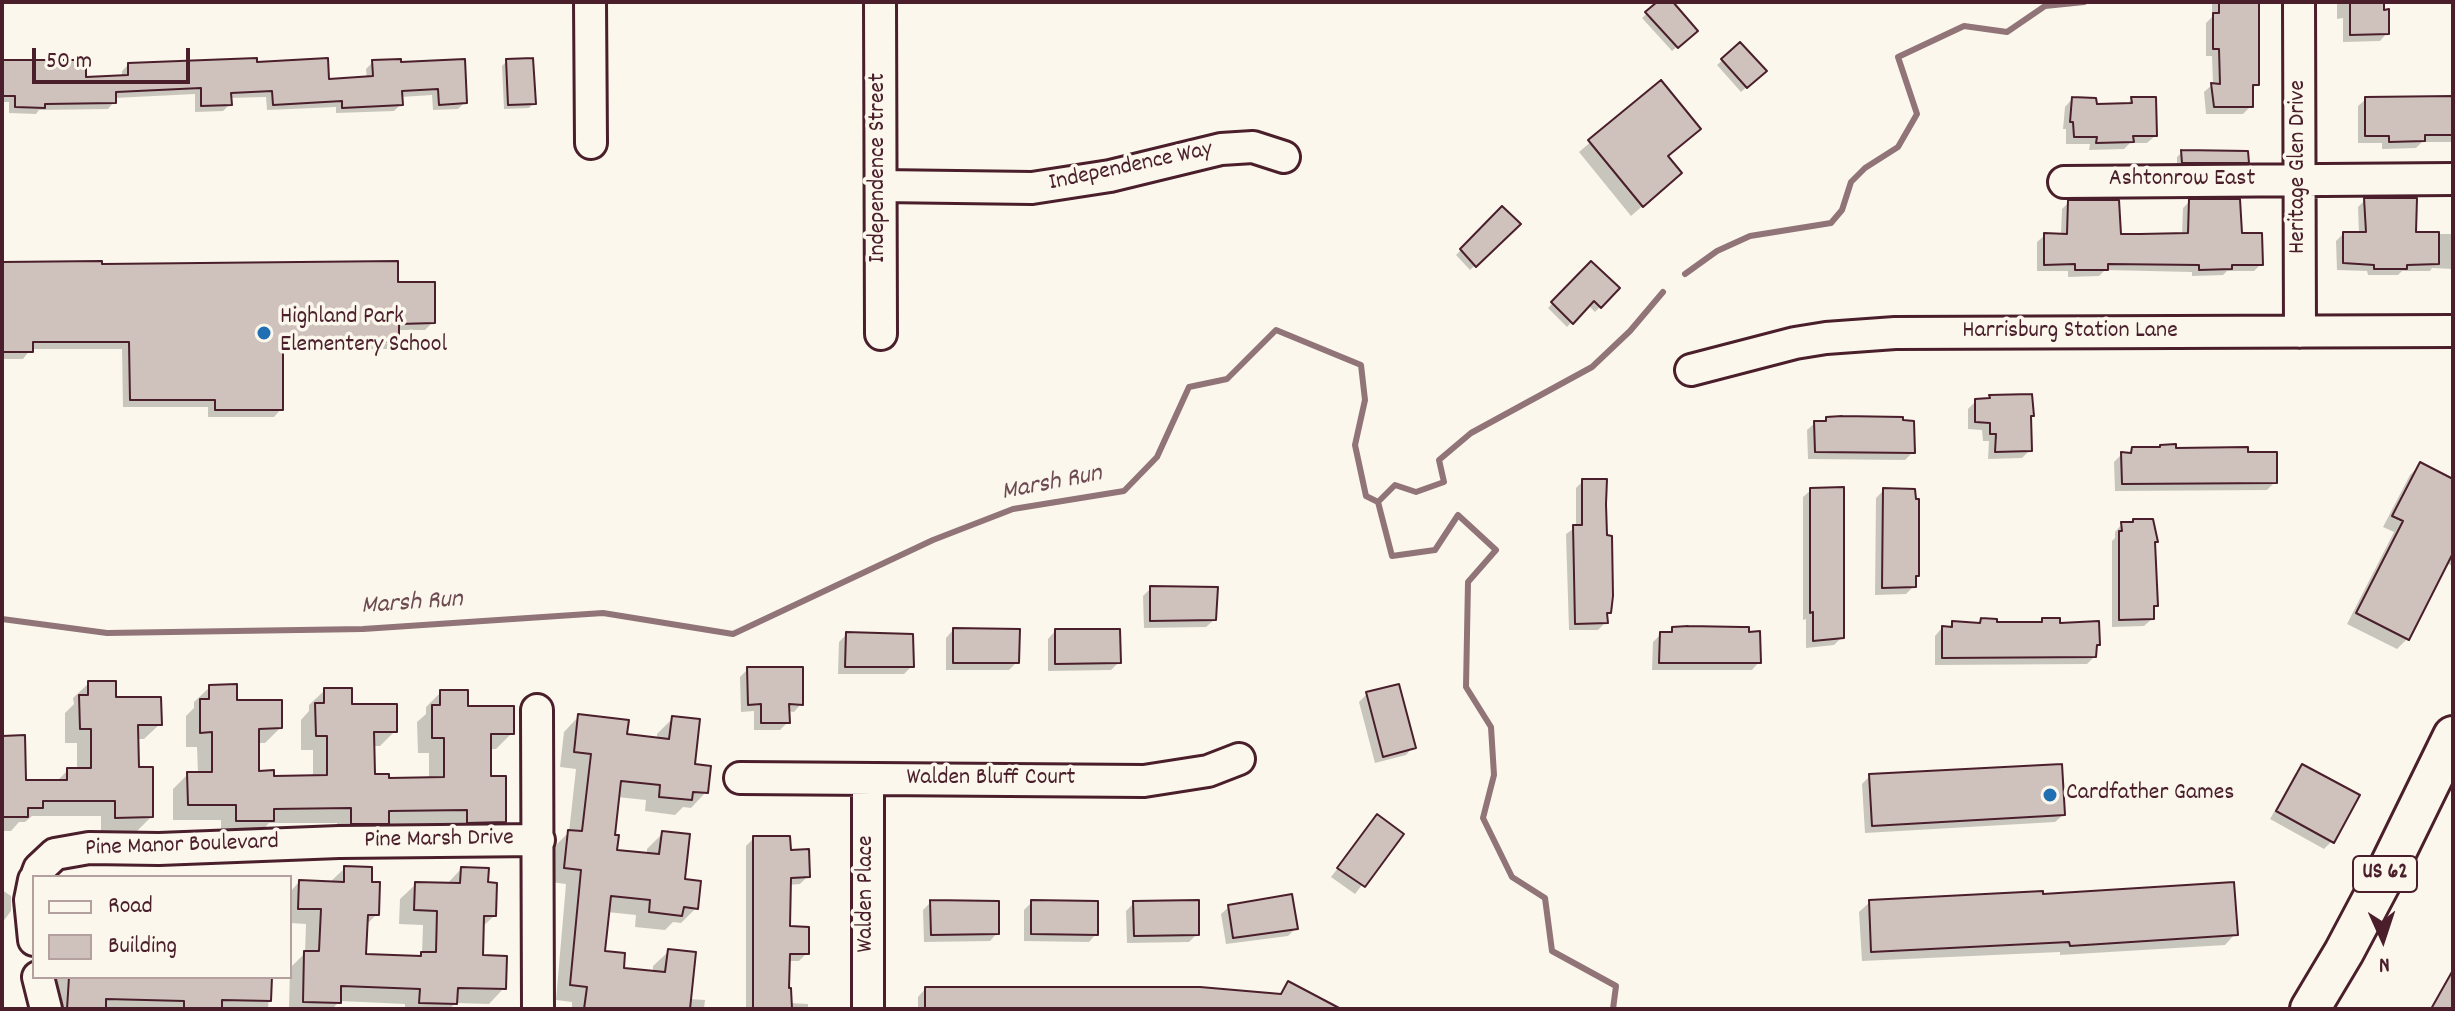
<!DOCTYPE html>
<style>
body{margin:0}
#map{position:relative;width:2455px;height:1011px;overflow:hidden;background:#fbf7ec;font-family:Dekko,sans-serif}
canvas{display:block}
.frame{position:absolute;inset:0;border:4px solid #4a1f2b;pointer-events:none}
.legend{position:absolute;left:32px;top:875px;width:260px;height:104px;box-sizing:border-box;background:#fbf7ec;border:2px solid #b4a19f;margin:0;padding:10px 14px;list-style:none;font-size:24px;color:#4a1f2b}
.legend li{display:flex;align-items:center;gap:16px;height:40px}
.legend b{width:40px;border:2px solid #b4a19f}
.north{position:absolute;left:2343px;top:899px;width:80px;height:80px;-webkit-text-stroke:6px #fbf7ec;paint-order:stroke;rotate:177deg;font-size:22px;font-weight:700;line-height:32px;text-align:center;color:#4a1f2b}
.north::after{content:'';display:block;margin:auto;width:28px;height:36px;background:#4a1f2b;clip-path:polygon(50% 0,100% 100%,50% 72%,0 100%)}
.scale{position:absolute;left:32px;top:48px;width:158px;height:36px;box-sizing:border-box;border:4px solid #4a1f2b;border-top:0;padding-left:10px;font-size:24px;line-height:28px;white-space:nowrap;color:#4a1f2b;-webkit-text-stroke:6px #fbf7ec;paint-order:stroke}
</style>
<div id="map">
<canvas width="2455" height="1011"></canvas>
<div class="frame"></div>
<ul class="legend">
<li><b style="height:10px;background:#fbf7ec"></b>Road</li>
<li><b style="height:22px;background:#cfc2bc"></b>Building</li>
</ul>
<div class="north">N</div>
<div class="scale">50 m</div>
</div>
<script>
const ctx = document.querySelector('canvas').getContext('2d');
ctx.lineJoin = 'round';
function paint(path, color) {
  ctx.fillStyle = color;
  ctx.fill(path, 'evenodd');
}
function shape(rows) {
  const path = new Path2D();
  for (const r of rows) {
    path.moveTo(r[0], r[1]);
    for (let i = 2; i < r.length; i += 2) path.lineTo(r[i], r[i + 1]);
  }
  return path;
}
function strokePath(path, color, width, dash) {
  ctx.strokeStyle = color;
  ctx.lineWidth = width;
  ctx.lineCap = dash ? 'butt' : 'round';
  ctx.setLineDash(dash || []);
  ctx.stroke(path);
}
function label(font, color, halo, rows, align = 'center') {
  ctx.font = font + ' Dekko,sans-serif';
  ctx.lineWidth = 7;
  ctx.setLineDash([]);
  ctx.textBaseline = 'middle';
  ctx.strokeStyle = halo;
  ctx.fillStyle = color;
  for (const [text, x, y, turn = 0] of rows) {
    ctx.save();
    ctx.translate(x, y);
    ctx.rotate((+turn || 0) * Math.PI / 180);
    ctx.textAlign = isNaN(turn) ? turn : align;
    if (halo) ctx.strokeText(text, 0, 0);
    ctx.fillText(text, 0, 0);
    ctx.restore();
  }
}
paint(shape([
 [1660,2,1671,2,1695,31,1672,51,1642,18],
 [2212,2,2257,2,2257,84,2251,90,2251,106,2243,114,2206,114,2204,92,2213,84,2212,56,2206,56,2206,23,2212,17],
 [2337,2,2384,2,2387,33,2380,41,2343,42,2343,18,2337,19],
 [1740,45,1759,76,1741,92,1717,65],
 [399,61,465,102,458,109,433,110,432,95,401,97,401,104,394,111,336,113,336,107,267,110,266,97,230,98,230,104,223,111,195,112,195,94,114,98,114,102,108,109,39,110,36,114,9,113,9,102,2,102,2,62,84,79,122,78,122,71,128,65,255,64,327,81,367,79,366,69,373,62],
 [507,61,534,103,529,108,504,109,502,66],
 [1660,83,1669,183,1631,216,1579,152],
 [2453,98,2453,148,2452,142,2422,142,2416,148,2382,149,2382,143,2358,143,2358,106,2366,99],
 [2072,99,2095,106,2126,105,2132,99,2155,136,2147,143,2130,143,2124,149,2089,150,2090,144,2066,144,2066,129,2063,129,2065,107],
 [2182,152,2247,162,2242,167,2177,167,2177,157],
 [2365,200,2414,234,2453,234,2453,269,2432,268,2430,271,2402,271,2398,275,2368,275,2367,271,2337,270,2336,241,2343,234,2359,234,2358,207],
 [2190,201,2261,264,2254,271,2227,271,2223,275,2192,276,2192,272,2105,270,2099,276,2068,277,2068,271,2037,271,2037,242,2045,235,2061,235,2062,209,2069,202,2119,236,2182,235,2183,208],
 [1502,209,1518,224,1470,270,1456,255],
 [2,264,433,322,425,330,397,330,397,341,389,349,281,349,281,409,274,417,208,417,208,407,123,407,122,349,31,349,23,359,2,359],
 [1591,264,1618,288,1595,312,1588,305,1567,327,1548,308],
 [1990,397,2032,415,2029,418,2030,450,2022,458,1988,459,1989,441,1983,441,1982,430,1968,429,1968,409,1976,401,1987,400],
 [1827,419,1913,452,1905,460,1808,459,1807,430,1815,423,1822,423],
 [2133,449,2246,454,2275,482,2267,490,2115,491,2114,462,2122,454,2128,455],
 [2420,465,2453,482,2453,566,2446,563,2407,639,2397,649,2347,624,2394,532,2383,527,2410,475],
 [1583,481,1609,612,1605,616,1606,622,1598,630,1569,630,1566,534,1576,527,1576,488],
 [1811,490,1842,637,1834,645,1806,648,1806,619,1803,620,1803,497],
 [1884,490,1917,575,1914,578,1914,586,1906,594,1875,595,1876,498],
 [2134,521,2153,544,2156,605,2152,609,2152,619,2144,626,2112,627,2112,541,2115,538,2115,532,2122,524,2131,524],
 [1151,588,1214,620,1206,627,1144,628,1143,596],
 [1982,620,1995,624,2039,624,2043,620,2098,644,2095,647,2095,656,2087,664,1935,665,1935,636,1942,628,1947,628,1953,623,1977,624],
 [1673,629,1759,662,1752,670,1652,670,1653,642,1661,634,1668,634],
 [953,630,1017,662,1009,670,946,670,946,638],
 [1055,631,1119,662,1111,670,1048,671,1048,639],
 [847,634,912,666,904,674,838,674,839,642],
 [748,669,801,704,794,712,787,711,788,722,780,730,754,730,754,711,741,712,740,677],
 [89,683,160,724,144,739,136,739,137,769,151,817,136,832,101,832,101,816,32,816,25,822,19,822,11,831,2,831,2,737,24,782,56,782,68,770,77,770,77,743,65,743,65,713,74,704,73,698],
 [210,687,280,728,265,743,257,743,257,773,272,778,313,777,313,750,301,750,301,720,309,711,309,705,325,690,395,731,380,746,372,746,373,776,387,780,429,780,429,753,418,753,417,722,426,714,426,707,441,692,512,733,496,749,489,749,489,778,504,822,488,837,453,837,453,825,384,826,372,838,337,838,337,823,269,823,257,836,221,836,221,820,173,820,173,789,188,774,198,774,197,747,186,747,186,716,194,708,194,702],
 [1367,694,1413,747,1406,755,1375,763,1359,702],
 [579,716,625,736,657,739,657,734,673,718,706,792,691,808,683,807,675,815,645,811,646,800,617,797,613,837,615,852,647,855,647,849,663,833,696,908,681,923,673,922,665,930,635,927,636,915,607,912,603,953,621,969,653,973,653,966,669,951,689,999,705,1000,704,1009,572,1009,572,1002,556,1000,566,884,550,882,554,847,569,832,576,769,560,767,564,732],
 [2303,766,2332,841,2324,849,2270,819,2295,774],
 [1870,776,2063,815,2055,822,1865,833,1862,784],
 [1377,817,1401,835,1355,894,1331,877],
 [754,838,789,852,808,876,800,884,788,885,788,928,807,953,799,961,788,961,789,1003,808,1004,808,1009,746,1009,746,846],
 [345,868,370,883,377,914,365,926,364,956,418,958,422,954,423,925,399,924,400,899,416,884,446,885,461,869,486,884,494,916,481,928,481,957,504,988,489,1004,456,1003,449,1009,405,1009,405,1004,340,1001,332,1009,289,1009,290,968,305,953,306,924,290,923,290,892,299,882,329,883],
 [2,890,11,896,11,911,2,923],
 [2041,896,2235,934,2225,945,2060,955,2060,952,1862,961,1859,912,1870,902],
 [931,902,997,933,990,941,924,942,923,910],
 [1032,902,1096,934,1089,942,1024,941,1024,910],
 [1134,903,1197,934,1189,942,1127,943,1126,911],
 [1229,907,1296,928,1288,936,1226,944,1221,914],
 [58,977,270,977,268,1009,54,1009,54,980],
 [1288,984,1336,1009,918,1009,918,997,925,989,1278,996]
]), '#0003');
strokePath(shape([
 [1685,274,1717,251,1750,236,1831,223,1842,210,1851,182,1865,168,1898,147,1917,114,1898,57,1964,26,2007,32,2045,6,2084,2],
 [1378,502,1395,485,1416,492,1444,482,1439,460,1471,433,1592,367,1630,331,1663,292],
 [2,619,107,633,363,629,603,613,733,634,933,540,1013,509,1124,491,1157,457,1189,387,1227,379,1276,330,1361,365,1365,400,1355,445,1366,496,1378,502,1392,556,1435,550,1458,515,1496,550,1468,582,1466,687,1491,727,1494,775,1483,818,1512,877,1545,898,1552,951,1616,986,1613,1009]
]), '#907477', 6);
const building = shape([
 [1657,2,1673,2,1698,31,1678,48,1645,12,1657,2],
 [2219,2,2259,2,2259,85,2253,85,2253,107,2214,107,2211,83,2220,84,2219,49,2213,49,2213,13,2219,13,2219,2],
 [2350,2,2384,2,2384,10,2389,9,2389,34,2350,35,2350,2],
 [1740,42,1767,71,1747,88,1721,59,1740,42],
 [257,58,257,62,328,58,329,79,373,76,372,60,401,59,401,62,465,59,467,103,439,105,438,89,402,91,403,105,342,108,342,101,273,105,272,91,231,93,232,105,201,106,201,88,116,92,116,103,45,104,45,108,15,107,15,96,2,96,2,60,86,60,86,77,128,75,128,63,257,58],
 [533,58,536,104,508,105,506,59,533,58],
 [1661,80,1701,129,1668,156,1682,173,1643,207,1588,140,1661,80],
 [2453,96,2453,135,2425,135,2425,141,2389,142,2389,136,2365,136,2365,97,2453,96],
 [2072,97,2096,98,2097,104,2132,103,2131,97,2156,97,2157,136,2133,136,2134,142,2096,143,2097,137,2074,137,2073,122,2070,122,2072,97],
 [2181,150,2248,151,2249,163,2182,163,2181,150],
 [2364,198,2417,198,2416,232,2439,232,2439,264,2407,265,2407,269,2374,269,2374,265,2343,263,2343,232,2366,232,2364,198],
 [2189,199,2240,199,2242,233,2262,233,2263,265,2232,265,2232,269,2199,270,2199,265,2108,264,2108,270,2075,270,2075,264,2044,265,2044,233,2067,234,2068,200,2119,200,2121,234,2140,234,2188,233,2189,199],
 [1502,206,1521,224,1476,267,1460,249,1502,206],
 [102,261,102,264,398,261,398,282,435,282,435,323,399,324,399,342,283,342,283,410,215,410,215,400,130,400,129,342,33,342,33,352,2,352,2,262,102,261],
 [1591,261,1620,288,1601,308,1594,301,1573,324,1551,302,1591,261],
 [2032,394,2034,416,2031,416,2032,451,1995,452,1996,434,1990,434,1990,423,1975,422,1975,399,1990,398,1989,395,2032,394],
 [1842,416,1903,417,1903,420,1914,421,1915,453,1815,452,1814,421,1826,421,1826,417,1842,416],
 [2176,444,2176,448,2248,447,2248,452,2277,452,2277,483,2122,484,2121,452,2131,453,2132,447,2160,447,2160,445,2176,444],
 [2420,462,2453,479,2453,553,2409,640,2356,613,2403,521,2392,516,2420,462],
 [1582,479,1607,479,1606,504,1607,535,1612,536,1613,596,1611,613,1607,613,1608,623,1575,624,1573,525,1582,525,1582,479],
 [1844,487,1844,638,1813,641,1813,612,1810,613,1810,488,1844,487],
 [1883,488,1915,489,1916,499,1919,499,1919,576,1916,576,1916,587,1882,588,1883,488],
 [2133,519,2153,519,2158,542,2155,542,2158,606,2154,606,2154,619,2119,620,2119,531,2122,531,2121,522,2133,522,2133,519],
 [1150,586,1218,587,1216,620,1150,621,1150,586],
 [1981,618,1997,619,1997,622,2042,622,2042,618,2060,618,2060,623,2099,621,2100,645,2097,645,2096,657,1942,658,1942,626,1952,627,1952,621,1980,623,1981,618],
 [1688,626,1742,627,1749,627,1749,632,1760,631,1761,663,1659,663,1660,632,1672,632,1672,627,1688,626],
 [953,628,1020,629,1019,663,953,663,953,628],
 [1055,629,1120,629,1121,663,1055,664,1055,629],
 [846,632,913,634,914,667,845,667,846,632],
 [747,667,803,667,803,705,789,704,790,723,761,723,761,704,748,705,747,667],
 [88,681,116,681,116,697,161,697,162,725,138,725,139,767,153,767,153,817,115,818,115,801,43,801,43,808,28,808,28,817,2,817,2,736,25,735,26,780,67,780,67,768,91,768,91,729,80,729,79,695,88,695,88,681],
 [237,684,237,700,282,700,282,728,259,729,259,771,274,770,274,776,327,775,327,736,316,736,315,703,324,703,324,688,352,688,352,704,397,704,397,732,374,732,375,774,389,774,389,778,444,777,444,738,432,738,432,705,440,705,440,690,468,690,468,706,514,706,514,734,491,734,491,776,506,776,506,822,467,823,467,810,389,811,389,824,351,824,351,808,274,809,274,821,236,821,236,805,188,805,187,772,212,772,212,732,200,733,200,699,209,699,209,685,237,684],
 [1399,684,1416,748,1383,757,1366,692,1399,684],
 [578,714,629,720,627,734,669,739,672,716,700,719,695,764,711,766,708,793,693,792,692,800,659,797,660,785,621,781,615,835,619,835,617,850,659,854,662,831,690,834,685,879,701,881,698,909,684,907,682,916,649,912,650,900,611,896,605,951,625,953,624,968,665,972,668,949,696,952,690,1009,584,1009,587,987,570,985,581,870,564,868,568,830,582,831,591,754,574,752,578,714],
 [2062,764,2065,815,1872,826,1869,774,2062,764],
 [2302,764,2360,795,2334,843,2276,811,2302,764],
 [1377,814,1404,834,1365,887,1337,868,1377,814],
 [753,836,790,836,791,850,809,849,810,877,791,878,790,926,809,927,809,954,790,954,789,988,791,988,792,1009,753,1009,753,836],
 [344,866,372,867,372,882,380,882,379,915,368,915,366,954,421,956,421,952,436,952,437,911,414,910,415,882,460,883,461,867,489,868,488,882,497,883,496,916,484,916,483,955,507,956,506,989,458,988,457,1004,419,1003,420,989,341,986,341,1003,303,1002,304,951,319,951,321,909,298,909,299,880,344,882,344,866],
 [2234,882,2238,935,2070,946,2069,942,1871,952,1869,900,2043,891,2043,894,2234,882],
 [1292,894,1298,929,1233,938,1228,905,1292,894],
 [930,900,999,901,999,934,931,935,930,900],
 [1031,900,1098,901,1098,935,1031,934,1031,900],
 [1199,900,1199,935,1134,936,1133,901,1199,900],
 [2453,970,2453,1009,2431,1009,2453,970],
 [69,977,272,977,271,1001,222,1000,222,1009,184,1009,184,1001,106,999,106,1009,67,1009,69,977],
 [1288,981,1341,1009,925,1009,925,987,1200,987,1281,994,1288,981]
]);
paint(building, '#cfc2bc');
strokePath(building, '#4a1f2b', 2);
const minor = shape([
 [590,2,591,143],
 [880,2,881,334],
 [2299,2,2300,332],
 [2064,182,2453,179],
 [881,186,1032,188,1110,176,1221,149,1253,147,1284,157],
 [1691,370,1795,343,1826,338,1895,333,2453,331],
 [537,710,538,1009],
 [740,778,1144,781,1208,771,1239,759],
 [36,877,39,869,55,854,89,848,159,849,339,842,539,840],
 [34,880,30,900,34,940],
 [38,977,46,1009],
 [868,1009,868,780]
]);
const major = shape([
 [2310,1009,2344,952,2389,867,2453,736]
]);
strokePath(minor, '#4a1f2b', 36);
strokePath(major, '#4a1f2b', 44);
strokePath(minor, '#fbf7ec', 30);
strokePath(major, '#fbf7ec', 38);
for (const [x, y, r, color] of [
 [264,333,8,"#1f6fb2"],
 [2050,795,8,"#1f6fb2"]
]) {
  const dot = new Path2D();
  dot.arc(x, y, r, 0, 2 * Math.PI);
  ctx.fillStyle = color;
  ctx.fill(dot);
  strokePath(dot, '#fbf7ec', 3);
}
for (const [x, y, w] of [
 [2385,874,64]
]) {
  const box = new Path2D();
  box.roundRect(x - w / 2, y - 18, w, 36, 6);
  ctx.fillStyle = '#fbf7ec';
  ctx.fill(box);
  strokePath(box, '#4a1f2b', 2);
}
label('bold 22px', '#4a1f2b', null, [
 ["US 62",2385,874]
]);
label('24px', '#4a1f2b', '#fbf7ec', [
 ["Heritage Glen Drive",2300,167,-90],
 ["Independence Street",880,168,-90],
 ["Independence Way",1131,168,-12],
 ["Ashtonrow East",2182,181],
 ["Harrisburg Station Lane",2070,333],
 ["Walden Bluff Court",991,780],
 ["Pine Marsh Drive",439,841,-1],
 ["Pine Manor Boulevard",182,847,-2],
 ["Walden Place",868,894,-90]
]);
label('24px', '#4a1f2b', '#fbf7ec', [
 ["Highland Park",280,319],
 ["Elementery School",280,347],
 ["Cardfather Games",2066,795]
], 'left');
label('italic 26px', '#6d4a51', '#fbf7ec', [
 ["Marsh Run",1052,485,-11],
 ["Marsh Run",412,605,-4]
]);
</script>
